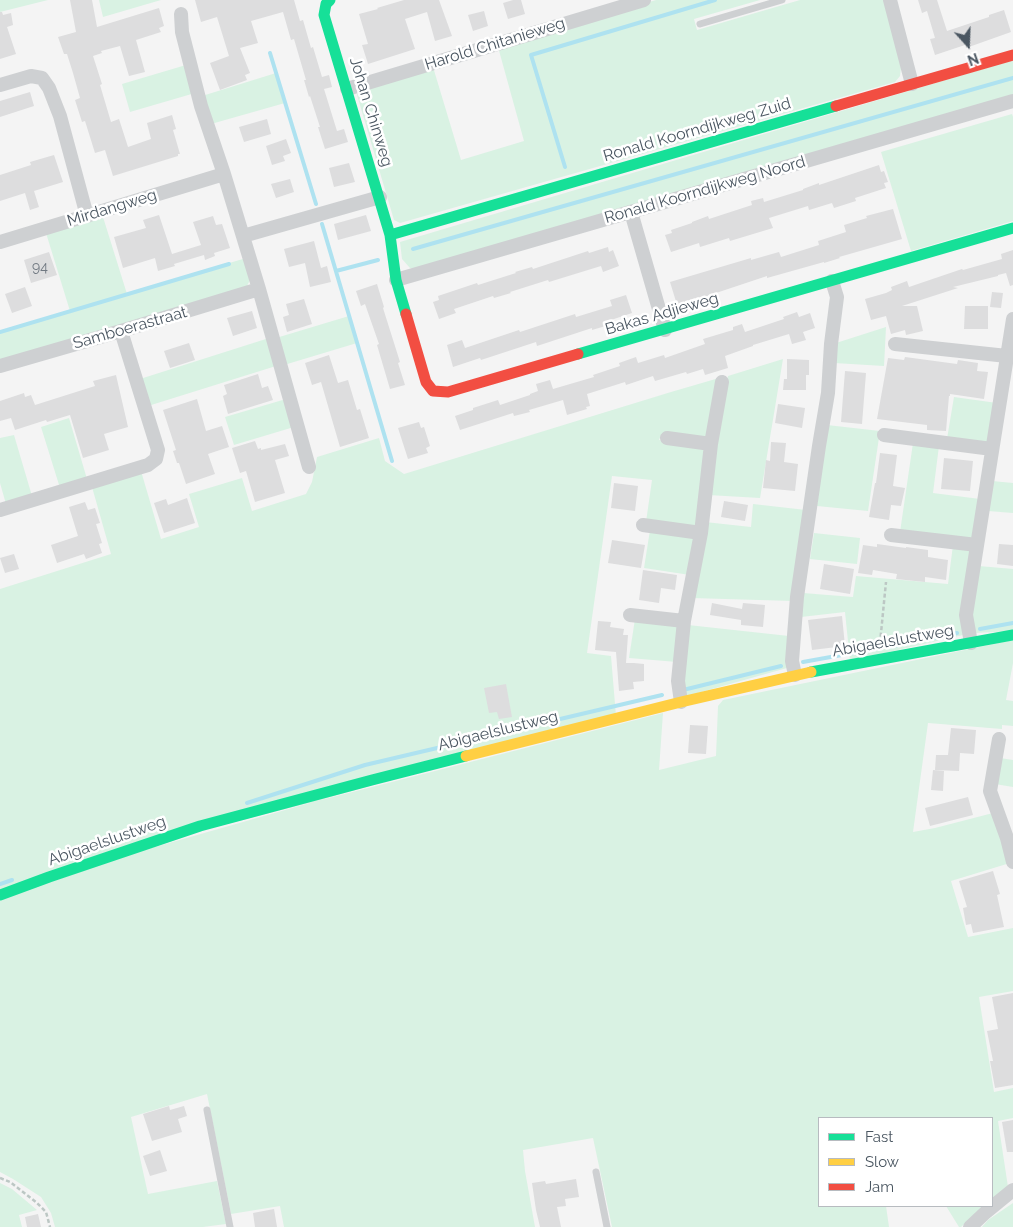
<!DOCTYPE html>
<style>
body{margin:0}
#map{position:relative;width:1013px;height:1227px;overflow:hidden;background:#f4f4f4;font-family:Raleway,sans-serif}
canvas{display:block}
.legend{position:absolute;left:818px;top:1117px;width:175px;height:90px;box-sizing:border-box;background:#fff;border:1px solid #b7bbc0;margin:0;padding:6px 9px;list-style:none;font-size:15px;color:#4a5661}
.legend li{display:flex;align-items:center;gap:10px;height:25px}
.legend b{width:25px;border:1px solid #b7bbc0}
.north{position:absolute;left:943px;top:20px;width:50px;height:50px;-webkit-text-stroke:4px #fff;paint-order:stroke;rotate:160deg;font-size:14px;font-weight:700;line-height:20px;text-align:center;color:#4a5661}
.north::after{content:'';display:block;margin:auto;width:18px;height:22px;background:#4a5661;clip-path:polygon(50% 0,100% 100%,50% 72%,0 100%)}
</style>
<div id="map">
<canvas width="1013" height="1227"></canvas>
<ul class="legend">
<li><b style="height:6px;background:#16e098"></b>Fast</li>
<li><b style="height:6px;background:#ffcf43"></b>Slow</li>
<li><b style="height:6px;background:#f24e42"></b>Jam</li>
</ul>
<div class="north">N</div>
</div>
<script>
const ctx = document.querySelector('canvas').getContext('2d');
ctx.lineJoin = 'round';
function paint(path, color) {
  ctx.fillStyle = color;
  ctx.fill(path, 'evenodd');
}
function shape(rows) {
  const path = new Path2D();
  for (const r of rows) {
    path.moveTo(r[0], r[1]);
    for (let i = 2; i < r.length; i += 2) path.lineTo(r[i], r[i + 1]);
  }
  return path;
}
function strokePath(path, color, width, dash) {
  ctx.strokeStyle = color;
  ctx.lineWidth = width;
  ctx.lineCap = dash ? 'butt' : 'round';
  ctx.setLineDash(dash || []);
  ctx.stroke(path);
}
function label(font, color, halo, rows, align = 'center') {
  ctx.font = font + ' Raleway,sans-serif';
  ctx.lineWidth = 5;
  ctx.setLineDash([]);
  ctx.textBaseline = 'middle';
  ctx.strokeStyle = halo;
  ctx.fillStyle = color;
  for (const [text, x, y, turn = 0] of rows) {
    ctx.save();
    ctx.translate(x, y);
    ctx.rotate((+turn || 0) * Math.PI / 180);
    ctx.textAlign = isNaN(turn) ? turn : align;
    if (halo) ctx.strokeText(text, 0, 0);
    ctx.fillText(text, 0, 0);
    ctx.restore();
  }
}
paint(shape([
 [0,0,48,0,0,12],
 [99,0,161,0,103,17],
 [656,0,760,0,694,19,697,30,800,0,884,0,901,67,900,76,895,82,400,223,394,220,357,95,359,90,433,67,461,160,524,141,498,47],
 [1013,60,1013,95,415,269,410,268,402,259,400,242],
 [186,65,195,93,130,112,122,84],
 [276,73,285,103,211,124,202,96],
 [1012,114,1013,117,1013,221,911,251,881,152],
 [103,217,127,294,246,258,250,280,247,286,241,289,0,360,0,332,70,311,46,233],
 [349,316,357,343,284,365,276,338],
 [886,327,884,366,834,363,836,343],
 [269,338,276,366,148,406,140,379],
 [783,359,760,498,708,495,714,445,728,376],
 [719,378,708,440,661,435,659,440,707,448,698,528,646,522,652,480,612,476,587,653,611,656,616,716,0,891,0,589,111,554,92,487,141,471,161,539,199,527,189,494,242,478,252,511,306,494,312,482,317,457,379,438,385,461,404,474,671,392],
 [954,397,997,403,990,445,947,439],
 [286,399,294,427,234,445,225,417],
 [69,418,87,479,60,488,41,427],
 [827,425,880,431,868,511,817,506],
 [14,435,32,496,6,504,0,483,0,438],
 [913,443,939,446,933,493,980,499,974,540,900,532],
 [992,481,1013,483,1013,513,988,511],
 [753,504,806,510,793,601,691,598,705,522,751,527],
 [650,530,698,535,690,575,644,568],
 [814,533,860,538,857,564,810,559],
 [953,545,973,547,963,635,850,661,845,612,801,617,803,593,853,597,856,576,948,584],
 [979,566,1013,569,1013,631,975,633,972,616],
 [635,619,680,626,677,662,629,658],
 [688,625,789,636,787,668,687,696,683,681],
 [1013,640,1013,663,1006,700,1013,701,1013,726,1002,725,1002,729,928,723,913,832,935,828,993,813,1010,863,951,881,968,937,1013,928,1013,991,979,997,994,1092,1013,1088,1013,1118,998,1121,1008,1187,992,1200,992,1118,819,1118,819,1206,886,1206,889,1227,612,1227,593,1138,523,1150,525,1171,535,1227,284,1227,280,1206,231,1214,207,1094,131,1117,148,1194,217,1181,226,1224,203,1227,55,1227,51,1213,41,1197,13,1179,0,1172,0,899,203,830,663,713,659,770,716,756,718,706,723,700],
 [1000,758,1013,760,1013,787,995,784],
 [0,1183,12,1189,37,1210,19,1215,22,1227,0,1227],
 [1013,1203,1013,1227,982,1227,988,1220],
 [946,1206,983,1206,961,1227,959,1227]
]), '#d9f2e3');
strokePath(shape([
 [270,53,316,204],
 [565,167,531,55,715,0],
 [322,224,392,461],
 [413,249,1013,78],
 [336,271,378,260],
 [0,332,229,264],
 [980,629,1013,623],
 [888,647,957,633],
 [803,662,875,649],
 [683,690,781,666],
 [247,803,365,765,662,695],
 [0,884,12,880]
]), '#aee2f0', 4);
paint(shape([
 [70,0,92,0,97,27,159,8,164,26,159,28,161,32,136,40,145,72,129,76,120,46,101,51,102,53,93,56,102,84,100,85,111,122,119,119,128,147,151,139,147,123,172,115,176,129,173,130,180,154,178,154,178,156,113,176,105,150,95,153,85,121,82,122,75,100,80,98,73,73,67,54,64,54,58,37,76,32],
 [195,0,294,0,300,21,303,20,311,48,313,47,322,77,329,75,332,87,324,89,337,131,344,129,348,142,325,149,318,127,320,127,310,96,309,97,304,80,306,80,294,39,291,40,283,12,251,21,258,43,240,48,250,73,245,75,247,80,220,90,210,63,229,56,217,17,201,22],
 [404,0,439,0,452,36,435,41,427,12,405,19,415,49,368,64,362,45,368,44,359,14,378,9,377,8],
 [513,0,521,0,525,14,508,19,503,3],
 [918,0,937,0,947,31,989,17,989,15,1004,10,1011,32,966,48,965,45,935,55,930,39,935,38,927,11,922,13],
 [484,11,488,26,473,31,468,15],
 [0,12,2,12,3,15,11,13,13,25,7,27,16,54,0,59],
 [30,92,34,106,0,117,0,101],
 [267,119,271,134,244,142,239,127],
 [286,139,291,153,283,156,285,161,272,165,266,146],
 [54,155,63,182,34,191,39,207,30,210,25,193,0,201,0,175,31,165,30,162],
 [349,163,355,182,334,187,329,168],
 [879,165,881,172,884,171,888,182,884,183,886,188,855,198,856,201,834,208,832,203,809,210,808,206,769,218,773,228,730,241,729,238,700,247,699,243,671,252,665,235,672,233,671,230,692,223,692,222,708,216,709,219,752,205,751,201,763,198,764,202,803,190,803,189,819,183,819,185],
 [290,179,294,192,276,198,271,184],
 [893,209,902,239,839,257,840,258,824,263,824,262,767,278,767,276,701,298,702,300,678,308,670,282,751,258,751,260,779,252,781,257,819,245,818,241,846,232,844,225,867,218,866,216],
 [159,215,172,254,201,245,193,222,213,216,216,225,222,224,230,248,214,253,215,256,205,260,204,255,174,264,175,266,158,271,155,258,123,268,114,237,146,228,143,220],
 [366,215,371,231,338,240,334,224],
 [314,241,321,268,327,266,331,282,310,287,305,263,289,267,284,249],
 [608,247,609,252,613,250,619,266,603,272,601,266,549,282,548,280,510,292,511,293,494,298,493,296,454,309,456,313,439,319,433,302,439,300,438,296,477,283,478,285,516,273,515,272,532,267,533,269,588,251,589,253],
 [1013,250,1013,285,1010,286,1006,273,998,275,998,276,953,287,958,288,902,306,917,306,923,331,906,335,905,330,891,334,886,316,871,320,865,299,886,293,892,290,891,287,907,281,909,287,962,269,963,270,1002,259,1001,254],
 [49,252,57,275,31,283,24,260],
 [377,284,384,307,383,308,400,362,398,363,405,385,390,389,377,345,379,344,365,304,361,306,356,291],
 [25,287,32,306,12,313,5,294],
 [992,292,1003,293,1001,308,990,307],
 [626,295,632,313,608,321,609,325,592,330,592,328,537,346,536,342,481,360,480,358,453,367,447,345,462,340,465,348,519,330,520,332,575,314,576,317,612,306,610,300],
 [304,299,312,324,287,332,283,317,289,315,286,304],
 [965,306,988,306,988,329,964,329],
 [252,311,257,328,233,336,227,318],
 [797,312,799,317,810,313,815,328,803,332,806,340,792,344,789,334,753,345,753,346,725,356,728,368,705,375,703,369,687,374,686,372,655,381,653,376,626,385,625,382,587,394,590,406,586,407,587,409,567,415,563,400,529,410,530,412,514,416,513,413,460,430,455,416,473,410,473,408,498,400,500,405,530,395,530,394,538,391,536,384,550,380,553,389,594,377,593,375,620,366,619,363,636,357,638,363,664,355,665,358,705,344,703,339,733,330,733,327,742,324,745,332,784,319,783,317],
 [189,343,195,360,170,368,164,351],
 [329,355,338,383,348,380,357,410,360,409,369,438,340,447,321,382,312,385,305,363],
 [905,357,957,364,958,360,978,363,977,371,988,372,984,399,950,394,950,396,949,396,946,431,927,430,927,425,877,419,888,358,904,360],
 [787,359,809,360,809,375,806,375,806,390,783,390,784,379,787,379],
 [845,371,866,373,862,424,841,422],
 [258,374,262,388,268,386,273,400,228,414,223,396,227,394,224,385],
 [116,375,128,427,104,434,109,450,83,458,70,415,47,422,46,420,15,430,11,418,0,421,0,401,24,393,25,397,31,395,35,405,95,386,93,381],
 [197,399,206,431,222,426,229,447,208,454,215,474,186,484,179,463,177,463,173,451,176,450,163,410],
 [778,404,805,408,802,428,775,423],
 [419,422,421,428,424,427,430,446,426,448,428,453,408,459,398,428],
 [255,441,258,449,261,448,261,450,285,444,289,456,275,460,285,493,255,502,246,471,240,473,232,448],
 [771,442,786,443,784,462,798,464,795,491,763,488,766,460,770,461],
 [880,453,897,455,893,486,905,488,901,506,891,505,889,520,869,517,875,483,876,483],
 [944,458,973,461,970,491,941,489],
 [614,483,638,486,635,511,611,508],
 [187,498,195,523,164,533,154,503,166,499,168,505],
 [724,501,748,505,745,521,721,517],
 [85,502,88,510,95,508,100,523,96,524,102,543,99,544,102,553,86,559,84,554,57,563,51,545,78,536,69,507],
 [612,540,645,545,641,568,608,563],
 [877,544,906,548,906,547,928,550,928,557,948,560,946,580,925,577,925,582,896,579,897,574,873,570,872,575,858,573,863,545,877,547],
 [999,544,1013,545,1013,566,997,564],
 [14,554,19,569,5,573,0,558],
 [824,564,854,569,850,594,820,589],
 [643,570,677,575,675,590,661,588,659,603,639,600],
 [712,603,742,609,743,603,765,605,763,627,741,625,741,620,710,615],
 [842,616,845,646,812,650,808,620],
 [598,621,611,622,610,627,624,629,623,635,628,635,626,663,634,663,644,664,644,681,633,682,634,689,619,691,616,652,595,650],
 [506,684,512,717,499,719,497,712,489,713,484,688],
 [690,725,708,726,706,754,688,753],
 [951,728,976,730,974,754,960,753,959,771,935,770,936,755,948,755],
 [933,770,944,771,943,791,931,790],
 [968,797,973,815,930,826,925,808],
 [993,871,1000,894,997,895,1004,927,973,933,971,924,966,925,963,908,967,907,959,881],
 [1013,993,1013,1085,995,1088,990,1061,993,1061,987,1031,998,1029,992,997],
 [169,1106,170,1110,184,1106,187,1116,178,1119,182,1132,152,1141,143,1114],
 [1013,1120,1013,1152,1007,1152,1002,1122],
 [160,1150,167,1171,150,1176,143,1156],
 [576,1179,579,1197,565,1199,566,1206,557,1207,561,1227,540,1227,536,1210,532,1183,545,1181,546,1184],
 [274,1209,277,1227,255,1227,253,1213],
 [38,1214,41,1227,27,1227,25,1217]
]), '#ddddde');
strokePath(shape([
 [880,643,886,582],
 [0,1178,10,1182,36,1202,46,1212,50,1227]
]), '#bcc7c4', 2.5, [4, 2.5]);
strokePath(shape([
 [700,24,782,0],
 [207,1110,230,1227],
 [596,1172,607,1227]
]), '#ced0d2', 7);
strokePath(shape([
 [890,0,912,84],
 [181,14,182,32,201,106,224,174,259,289,309,467],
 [0,85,31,76,42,78,49,88,60,116,87,216],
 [347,89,644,0],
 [631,212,665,330],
 [243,236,380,197],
 [0,242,224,174],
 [396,280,1013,101],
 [895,344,1007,356],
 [0,366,121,331,259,289],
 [884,435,992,449],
 [667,438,711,444],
 [0,510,148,465,156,459,158,450,121,331],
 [643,525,701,533],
 [891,535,977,545],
 [630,615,684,621],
 [971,643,966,615,1013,319],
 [795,675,792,661,797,597,819,446,828,393,831,344,837,297,832,281],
 [681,702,678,681,684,621,701,533,711,444,722,382],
 [999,739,990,791,1007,838,1013,862],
 [970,1227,986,1212,1013,1190]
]), '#ced0d2', 14);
strokePath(shape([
 [330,0,326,4,324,15,390,235,396,280,406,314],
 [390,235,836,106],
 [578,354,1013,228],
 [811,672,1013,635],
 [0,895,49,877,200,826,372,780,466,756]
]), '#16e098', 11);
strokePath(shape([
 [466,756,681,702,811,672]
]), '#ffcf43', 11);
strokePath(shape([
 [836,106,1013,55],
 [406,314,426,382,433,391,448,392,578,354]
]), '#f24e42', 11);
label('14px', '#707881', null, [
 ["94",40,268]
]);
label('16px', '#4a5661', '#fff', [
 ["Harold Chitanieweg",495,44,-17],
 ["Johan Chinweg",371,112,73],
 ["Ronald Koorndijkweg Zuid",697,130,-16],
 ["Ronald Koorndijkweg Noord",705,190,-16],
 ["Mirdangweg",112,208,-17],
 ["Bakas Adjieweg",662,314,-16],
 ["Samboerastraat",130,328,-16],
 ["Abigaelslustweg",893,641,-10],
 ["Abigaelslustweg",498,731,-14],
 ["Abigaelslustweg",107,841,-19]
]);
</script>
